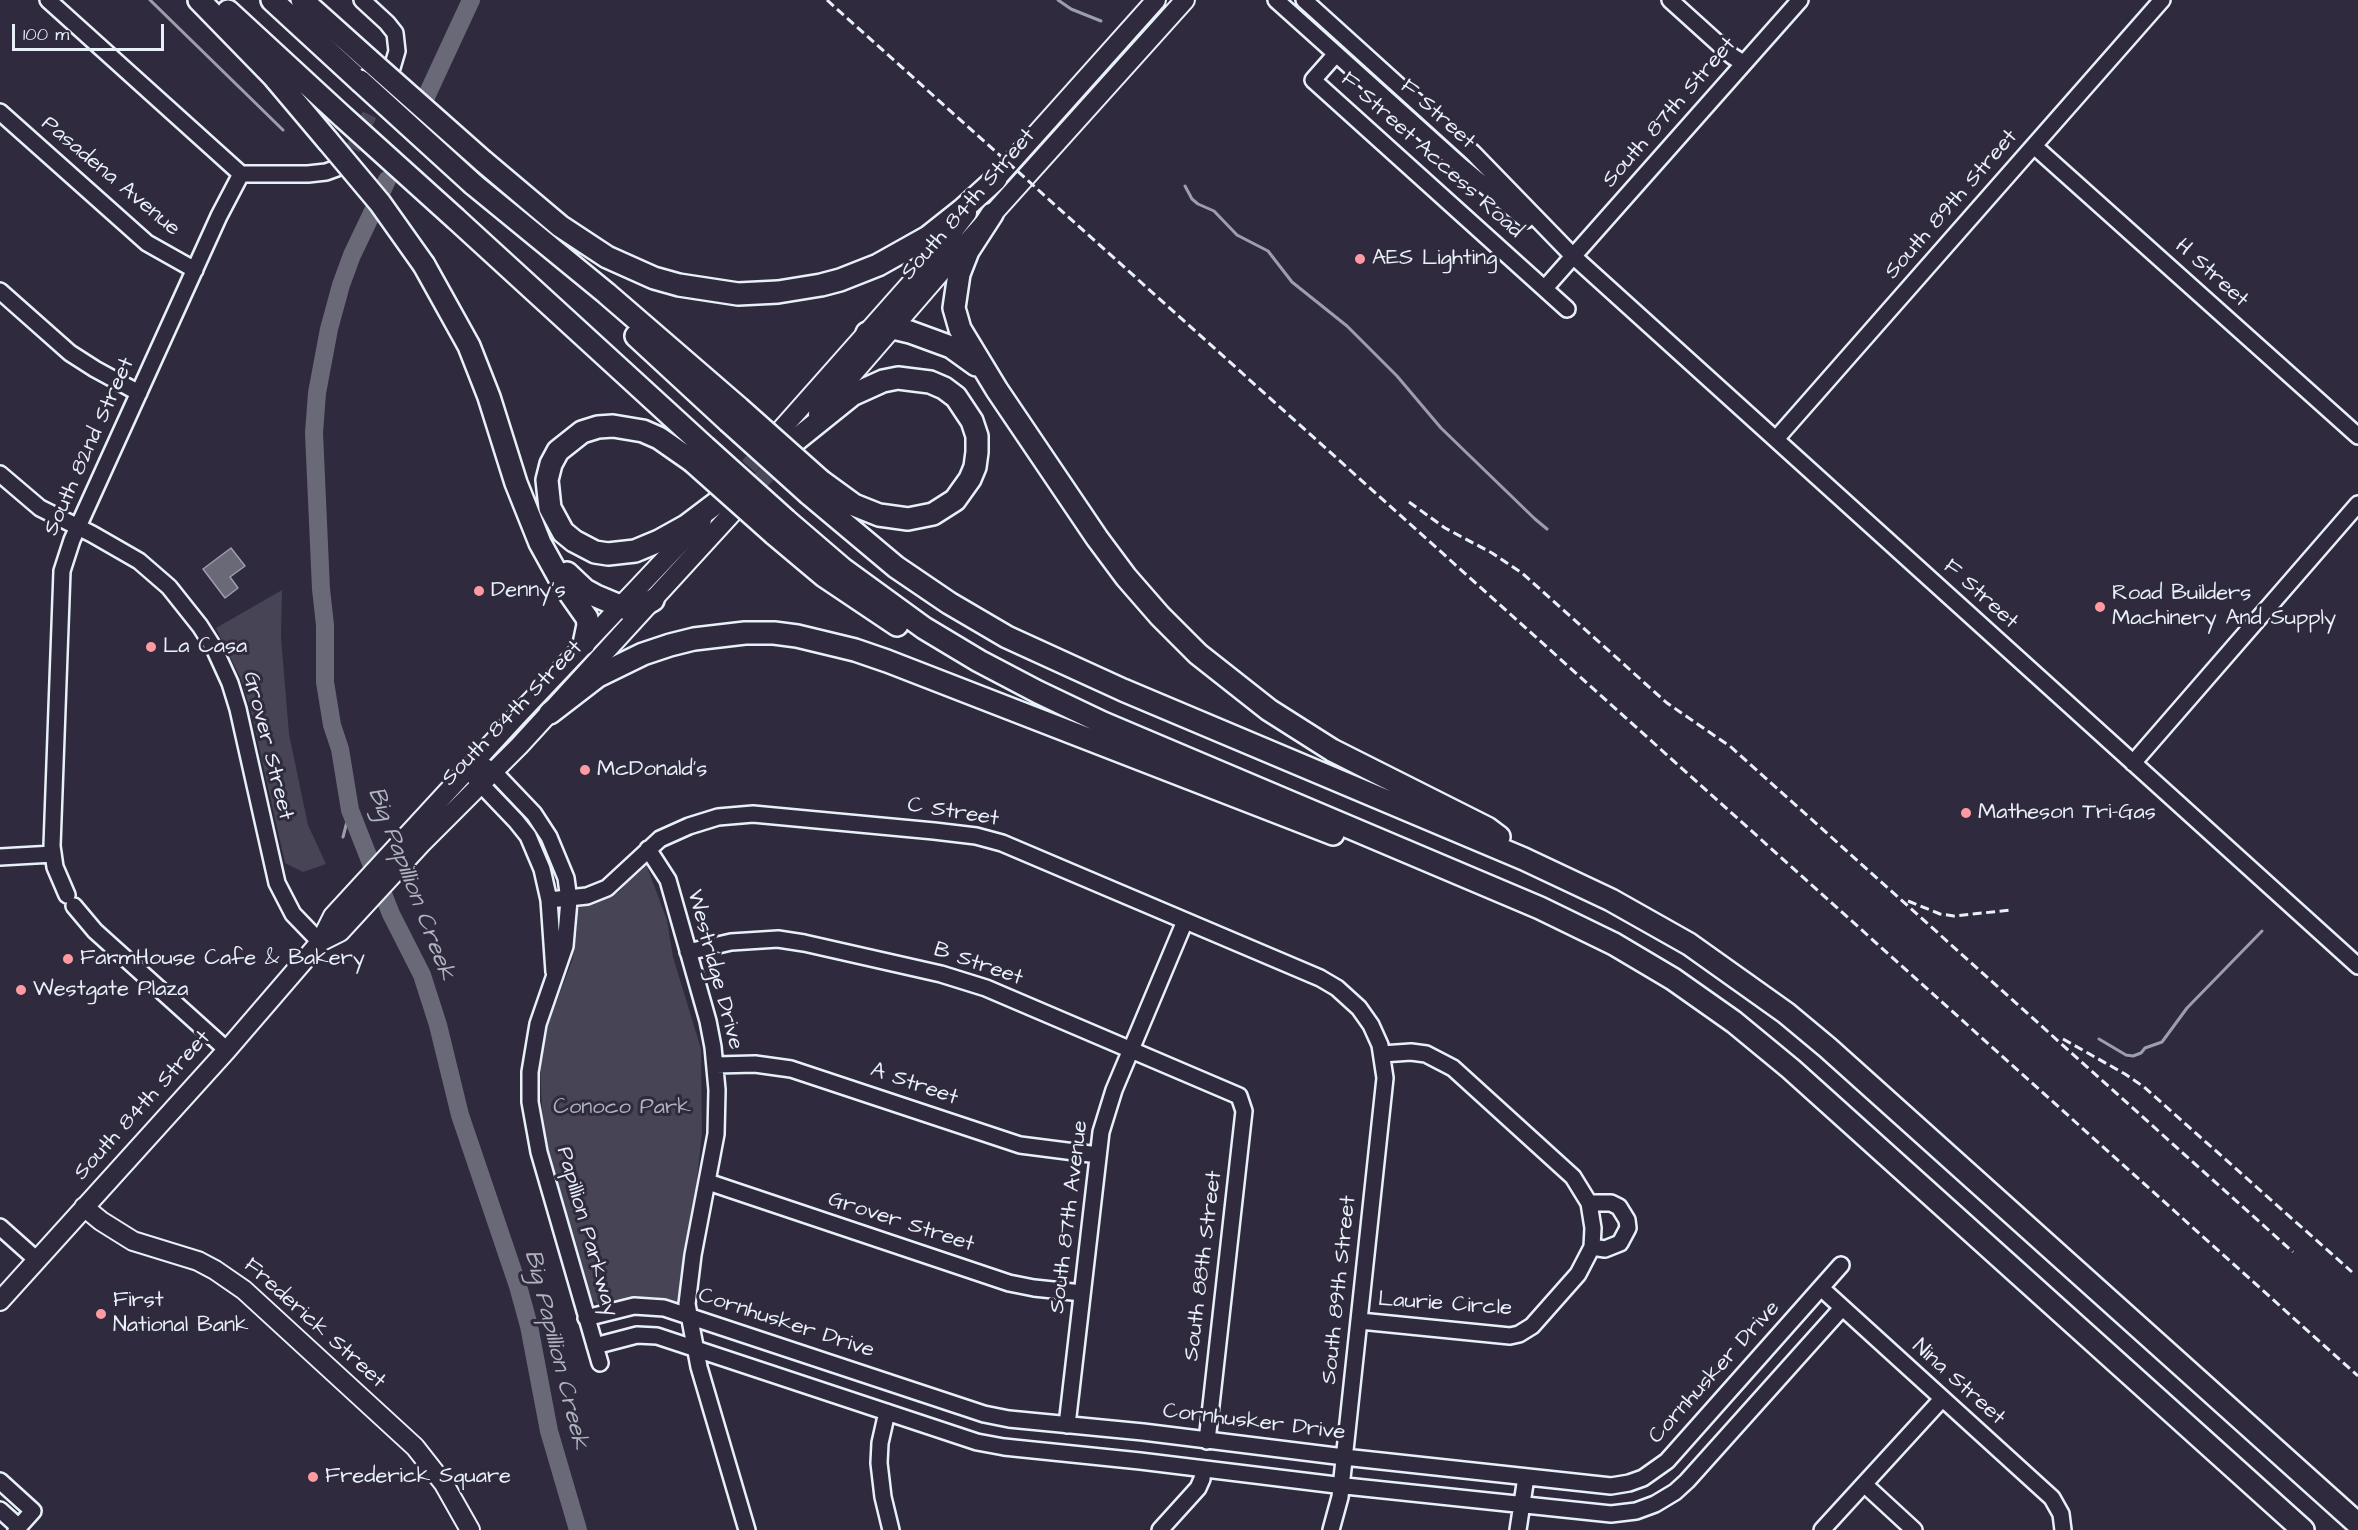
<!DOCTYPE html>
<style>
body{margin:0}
#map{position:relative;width:2358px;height:1530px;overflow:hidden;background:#2f2a3d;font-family:"Architects Daughter",sans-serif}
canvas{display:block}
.scale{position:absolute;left:12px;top:24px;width:152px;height:27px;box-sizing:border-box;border:3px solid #e8f1f8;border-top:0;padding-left:8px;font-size:18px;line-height:21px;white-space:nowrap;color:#e8f1f8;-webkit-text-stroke:4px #2f2a3d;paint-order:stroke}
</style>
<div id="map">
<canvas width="2358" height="1530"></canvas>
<div class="scale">100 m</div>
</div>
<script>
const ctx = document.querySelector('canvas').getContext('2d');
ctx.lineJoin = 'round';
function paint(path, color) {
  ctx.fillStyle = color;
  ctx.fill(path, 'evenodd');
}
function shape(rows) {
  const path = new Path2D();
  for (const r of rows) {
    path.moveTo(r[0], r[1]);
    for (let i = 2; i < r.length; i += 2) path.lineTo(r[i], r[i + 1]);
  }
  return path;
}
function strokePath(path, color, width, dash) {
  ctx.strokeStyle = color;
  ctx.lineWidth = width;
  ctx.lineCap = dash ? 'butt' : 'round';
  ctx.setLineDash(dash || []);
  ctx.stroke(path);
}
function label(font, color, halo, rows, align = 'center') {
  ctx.font = font + ' "Architects Daughter",sans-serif';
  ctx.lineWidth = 6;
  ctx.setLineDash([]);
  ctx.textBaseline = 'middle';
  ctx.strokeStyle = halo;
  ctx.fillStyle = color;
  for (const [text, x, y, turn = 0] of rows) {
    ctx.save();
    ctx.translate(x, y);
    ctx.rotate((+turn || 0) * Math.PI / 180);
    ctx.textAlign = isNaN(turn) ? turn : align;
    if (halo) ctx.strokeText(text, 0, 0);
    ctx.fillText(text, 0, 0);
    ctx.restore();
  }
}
paint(shape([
 [282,590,281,637,289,734,308,825,326,864,303,872,285,863,251,711,241,679,216,628],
 [646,864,667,920,673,957,701,1049,702,1133,694,1208,684,1257,679,1305,653,1297,642,1297,600,1306,591,1299,587,1287,543,1131,540,1067,548,1024,572,961,577,929,577,908,597,902,619,892,641,866]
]), '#464455');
const water = shape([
 [231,548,245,566,230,577,238,588,225,598,203,569,231,548]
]);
paint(water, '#696978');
strokePath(water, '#9c9fab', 1.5);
strokePath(shape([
 [150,0,283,130],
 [1058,0,1071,9,1101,21],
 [1185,186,1192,199,1198,204,1214,211,1237,235,1268,251,1292,282,1347,326,1397,376,1441,428,1535,519,1547,529],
 [343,837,350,810],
 [2099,1039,2126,1055,2133,1056,2141,1053,2145,1048,2162,1042,2187,1008,2262,931]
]), '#9c9fab', 3);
strokePath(shape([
 [426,97,471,0],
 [382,191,387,180],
 [373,211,352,255,341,285,329,329,317,393,314,433,321,589,325,625,325,682,332,725,340,749,350,810,391,914,422,975,438,1025,460,1115,518,1286,529,1326,549,1431,578,1530]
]), '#696978', 18);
strokePath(shape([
 [353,149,392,68]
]), '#4b4859', 15, [15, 8]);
strokePath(shape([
 [731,487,770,442],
 [743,501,784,454]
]), '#4b4859', 18, [18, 9]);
const minor = shape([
 [48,0,241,174],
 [362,0,387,23,395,33,397,51,392,68],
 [1276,0,1461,166,1526,220],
 [1304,0,1473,153,1573,256,2358,966],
 [1670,0,1732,56,1743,63],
 [1336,54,1313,80,1567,309],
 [0,112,147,243,195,270],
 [2034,146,2358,436],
 [241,174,308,174,326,172,337,168],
 [1545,288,1800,0],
 [0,291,70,353,95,369,139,393],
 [1776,439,2162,0],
 [0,474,40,508,92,534,139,561,169,587,200,626,214,648,230,683,238,709,277,883,293,914,320,942],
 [2133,763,2358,504],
 [648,849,668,880,708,1021,713,1047,717,1090,716,1134,693,1255,687,1304,699,1367,747,1530],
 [0,857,53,854],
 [67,895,55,867,52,846,62,571,72,540,219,216,241,174],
 [549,900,587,896,607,888,660,839,689,826,718,817,753,814,934,831,976,836,1002,843,1320,978,1337,988,1359,1008,1371,1025,1380,1045,1385,1078,1340,1497,1331,1530],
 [74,906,95,931,227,1050],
 [688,952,731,942,778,939,804,943,941,974,986,988,1239,1096,1244,1111,1207,1441],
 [554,972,549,900,542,869,528,836,516,821,474,777,473,764,483,765,493,771,534,814,549,837,566,878,569,900,565,946,538,1024,530,1072,530,1102,539,1152,600,1363],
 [716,1065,755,1064,791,1069,1020,1145,1098,1155],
 [708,1182,1009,1283,1034,1288,1082,1293],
 [1589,1203,1611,1203,1619,1207,1627,1220,1628,1228,1620,1243,1605,1249,1592,1247],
 [0,1227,37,1260],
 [1821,1288,2052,1498,2061,1514,2063,1530],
 [586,1318,634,1306,664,1308,984,1414,1009,1419,1143,1432,1344,1457,1611,1486,1629,1483,1643,1478,1667,1461,1841,1265],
 [1360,1321,1510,1336,1519,1334,1532,1326,1578,1274,1592,1247,1593,1228,1589,1203,1573,1177,1453,1068,1426,1054,1411,1052,1382,1054],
 [595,1346,637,1335,657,1336,977,1442,1004,1447,1140,1461,1336,1485,1611,1514,1636,1511,1655,1504,1675,1492,1687,1481,1842,1308],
 [887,1412,880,1443,879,1463,883,1497,891,1530],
 [1067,1425,1101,1132,1114,1090,1185,921],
 [0,1481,33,1511,16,1530],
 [1864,1484,1914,1530],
 [0,1510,19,1527],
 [1160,1530,1198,1488,1202,1479,1203,1470],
 [1518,1530,1526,1477],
 [1822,1530,1942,1399]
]);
const major = shape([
 [987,189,1156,0],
 [818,414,953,258,1185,0],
 [779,432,927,265,967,213],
 [320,942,340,932,421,844,519,746,734,511],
 [84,1207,101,1221,133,1241,198,1261,215,1270,244,1290,415,1447,444,1484,470,1530],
 [0,1301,227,1050,320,942,333,916,517,716,702,520]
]);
const highway = shape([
 [199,0,274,77,328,141],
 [272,0,360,81],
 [302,0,369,60],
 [228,11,343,117],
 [483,161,560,226,607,257,654,278,679,285,738,294,778,292,821,285,840,280,878,265,928,237,962,210,996,179],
 [473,184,606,293,739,408],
 [992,214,968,251,959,274,954,308,960,329,997,390,1097,538,1126,577,1160,616,1198,654,1269,710,1332,750,1487,828,1499,837],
 [456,219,705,447],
 [424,265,469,346,489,397,516,483,540,543,561,581,587,618,588,625,584,644],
 [867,333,893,328,910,332,951,347,976,365],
 [636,336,728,421],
 [796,440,852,395,883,381,898,378,930,382,944,388,956,397,972,421,977,436,977,452,975,467,970,479,955,500,933,514,908,519,879,515,854,505,821,481],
 [692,461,659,438,643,431,613,426,598,427,582,432,558,451,551,464,547,480,550,508,563,532,574,541,595,552,608,554,635,551,659,541,686,526,719,501],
 [809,494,896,567,949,603,1007,637,1123,690,1524,859,1611,900,1689,944,1786,1013,1828,1048,2358,1524],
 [786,520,843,569,924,628,979,661,1038,692,1103,723,1540,908,1614,944,1673,979,1734,1022,1791,1069,2303,1530],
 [774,534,824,576,897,625],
 [567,573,585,590,596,596,627,609,642,606,653,600],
 [550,713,598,676,643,654,670,645,694,639,745,633,774,633,797,636,855,650,887,661,1333,834]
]);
strokePath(minor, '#e8f1f8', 20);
strokePath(major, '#e8f1f8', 22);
strokePath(highway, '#e8f1f8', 26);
strokePath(minor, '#2f2a3d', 15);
strokePath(major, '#2f2a3d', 18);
strokePath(highway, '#2f2a3d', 21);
strokePath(shape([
 [827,0,2358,1376],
 [1409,502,1445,528,1492,553,1522,573,1667,703,1731,747,2293,1252],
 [1908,901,1940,914,1954,916,2011,910],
 [2063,1039,2125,1074,2144,1087,2352,1272]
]), '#e8f1f8', 3, [9, 4.5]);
const highwayBridge = shape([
 [369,60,483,161],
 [360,81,473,184],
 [343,117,456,219],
 [328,141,380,203,424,265],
 [739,408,821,481],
 [728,421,809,494],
 [705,447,786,520],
 [692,461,774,534]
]);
strokePath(highwayBridge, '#e8f1f8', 26, []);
strokePath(highwayBridge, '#2f2a3d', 21);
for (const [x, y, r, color] of [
 [1360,259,6,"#ff9aa2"],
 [479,591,6,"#ff9aa2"],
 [2100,607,6,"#ff9aa2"],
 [151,647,6,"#ff9aa2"],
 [585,770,6,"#ff9aa2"],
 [1966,813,6,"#ff9aa2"],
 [68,959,6,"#ff9aa2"],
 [21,990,6,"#ff9aa2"],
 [101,1314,6,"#ff9aa2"],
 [313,1477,6,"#ff9aa2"]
]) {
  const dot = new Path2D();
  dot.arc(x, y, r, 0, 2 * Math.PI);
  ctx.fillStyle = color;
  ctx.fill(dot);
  strokePath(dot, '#2f2a3d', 2);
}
label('22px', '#e8f1f8', '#2f2a3d', [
 ["South 87th Street",1670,113,-49],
 ["F Street",1437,115,42],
 ["F Street Access Road",1431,156,42],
 ["Pasadena Avenue",110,177,40],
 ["South 84th Street",969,205,-49],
 ["South 89th Street",1952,205,-49],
 ["H Street",2211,274,42],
 ["South 82nd Street",90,447,-66],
 ["F Street",1980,595,42],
 ["South 84th Street",513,714,-46],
 ["Grover Street",267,746,76],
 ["C Street",953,813,9],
 ["B Street",978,965,19],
 ["Westridge Drive",714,970,75],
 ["A Street",914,1085,19],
 ["South 84th Street",143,1106,-48],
 ["South 87th Avenue",1070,1217,-83],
 ["Grover Street",901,1223,18],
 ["Papillion Parkway",586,1232,74],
 ["South 88th Street",1204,1266,-83],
 ["South 89th Street",1340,1290,-84],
 ["Laurie Circle",1445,1305,4],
 ["Frederick Street",314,1324,42],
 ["Cornhusker Drive",786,1324,18],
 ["Cornhusker Drive",1715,1373,-48],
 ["Nina Street",1958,1383,42],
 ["Cornhusker Drive",1254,1423,7]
]);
label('22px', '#e8f1f8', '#2f2a3d', [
 ["AES Lighting",1372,259],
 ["Denny's",491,591],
 ["Road Builders",2112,594],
 ["Machinery And Supply",2112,619],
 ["La Casa",163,647],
 ["McDonald's",597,770],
 ["Matheson Tri-Gas",1978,813],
 ["FarmHouse Cafe & Bakery",80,959],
 ["Westgate Plaza",33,990],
 ["First",113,1301],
 ["National Bank",113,1326],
 ["Frederick Square",325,1477]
], 'left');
label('22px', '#afb4bf', '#2f2a3d', [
 ["Conoco Park",622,1108]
]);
label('italic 24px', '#afb4be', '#2f2a3d', [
 ["Big Papillion Creek",410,884,69],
 ["Big Papillion Creek",555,1350,76]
]);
</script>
